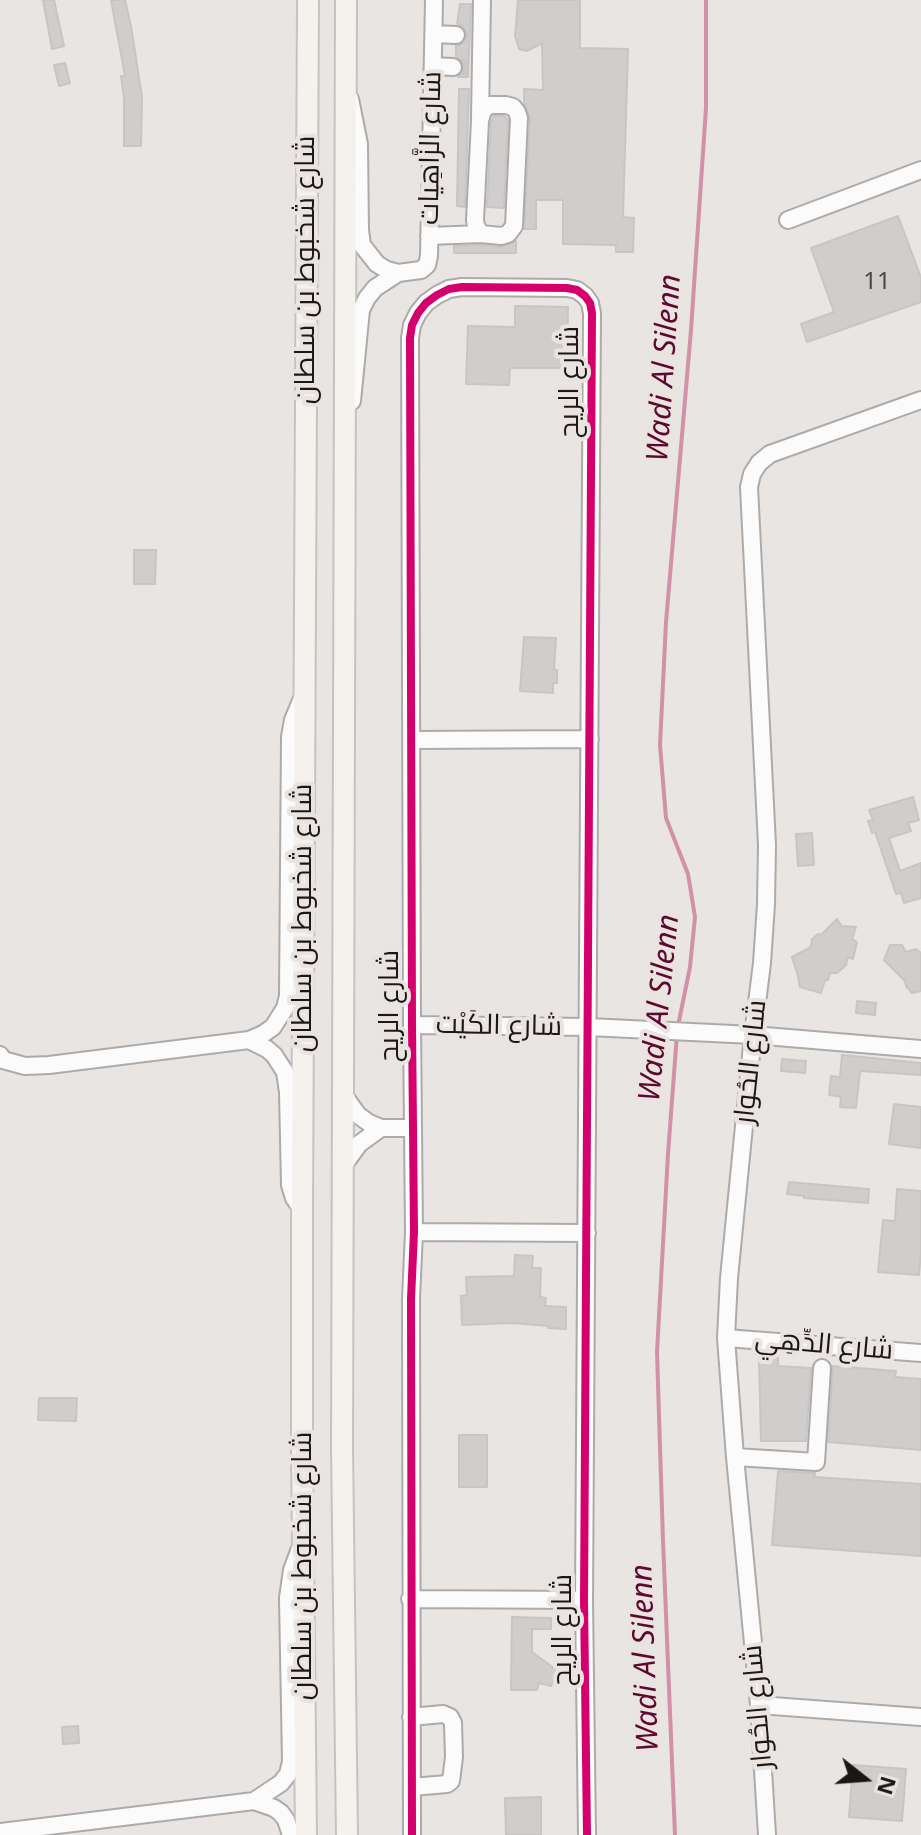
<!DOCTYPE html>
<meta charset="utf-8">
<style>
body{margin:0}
#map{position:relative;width:921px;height:1835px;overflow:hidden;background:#e8e5e3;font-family:"Noto Sans",sans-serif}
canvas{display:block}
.north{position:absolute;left:825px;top:1739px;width:80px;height:80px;-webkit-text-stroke:6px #eae4e1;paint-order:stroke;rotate:107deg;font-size:22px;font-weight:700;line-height:32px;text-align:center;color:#1a1716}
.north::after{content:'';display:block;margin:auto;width:28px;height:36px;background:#1a1716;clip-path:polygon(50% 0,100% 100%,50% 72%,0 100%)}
</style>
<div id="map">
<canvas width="921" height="1835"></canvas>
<div class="north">N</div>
</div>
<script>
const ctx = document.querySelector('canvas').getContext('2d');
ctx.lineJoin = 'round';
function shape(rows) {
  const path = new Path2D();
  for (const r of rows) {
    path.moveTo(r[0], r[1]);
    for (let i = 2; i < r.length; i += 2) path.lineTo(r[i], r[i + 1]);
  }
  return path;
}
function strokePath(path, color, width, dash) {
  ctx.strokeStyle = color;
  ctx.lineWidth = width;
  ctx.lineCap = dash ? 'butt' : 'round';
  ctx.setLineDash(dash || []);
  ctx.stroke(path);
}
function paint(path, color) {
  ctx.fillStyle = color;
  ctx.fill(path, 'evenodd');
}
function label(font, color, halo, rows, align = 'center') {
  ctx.font = font + ' "Noto Sans",Cairo,sans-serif';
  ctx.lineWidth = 8;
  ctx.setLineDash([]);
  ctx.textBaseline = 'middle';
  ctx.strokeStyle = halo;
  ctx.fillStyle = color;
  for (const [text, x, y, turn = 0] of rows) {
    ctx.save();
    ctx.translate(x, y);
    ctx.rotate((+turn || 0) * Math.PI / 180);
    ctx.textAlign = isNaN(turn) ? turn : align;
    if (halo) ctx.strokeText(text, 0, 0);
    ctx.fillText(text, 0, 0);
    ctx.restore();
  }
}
strokePath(shape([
 [678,1026,690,967,695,917,688,874,666,818,660,745,666,622,691,330,706,108,706,0],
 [675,1835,663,1541,657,1352,668,1154,677,1034]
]), '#d291a8', 4);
const building = shape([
 [43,0,54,0,64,46,52,49,43,0],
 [111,0,125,0,131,26,142,97,141,146,124,146,124,98,121,76,125,76,111,0],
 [518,0,580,0,580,48,628,49,623,217,634,218,633,252,616,252,616,245,563,244,563,200,536,200,536,229,524,229,530,118,524,103,524,89,543,90,542,43,527,51,519,49,515,36,518,0],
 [460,4,471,4,468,77,458,77,463,72,464,67,462,61,456,57,456,46,465,42,467,35,463,26,457,24,460,4],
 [65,63,70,83,59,86,54,65,65,63],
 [459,89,469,89,465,207,457,206,459,89],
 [494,116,504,116,508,120,504,208,487,207,491,123,494,116],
 [898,216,921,278,921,302,807,342,801,324,834,312,811,248,898,216],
 [516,241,516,253,454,253,454,246,481,245,500,247,516,241],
 [515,306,568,307,567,368,510,368,509,385,466,384,468,326,515,327,515,306],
 [134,550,156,550,155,584,134,584,134,550],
 [524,637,556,638,554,670,557,670,557,683,553,683,553,693,520,691,524,637],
 [913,797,919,820,908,823,911,831,889,838,900,871,921,863,921,898,904,903,901,893,896,894,875,832,872,833,868,821,873,820,869,810,913,797],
 [812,833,814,865,798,866,796,834,812,833],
 [837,919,842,926,856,927,852,939,857,942,853,959,848,957,846,965,837,973,830,973,828,980,825,980,821,993,800,987,798,976,792,957,811,947,812,939,818,934,821,935,837,919],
 [890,945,902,945,906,952,916,949,921,953,921,991,912,993,906,986,905,981,884,960,890,945],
 [857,1001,876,1003,875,1015,856,1013,857,1001],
 [842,1055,921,1063,921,1075,860,1071,856,1108,840,1107,841,1097,829,1095,831,1076,840,1077,842,1055],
 [782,1059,806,1061,805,1073,781,1071,782,1059],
 [894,1104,921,1107,921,1148,889,1144,894,1104],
 [789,1182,869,1189,868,1203,804,1198,804,1196,787,1194,789,1182],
 [897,1189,921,1191,921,1251,919,1275,878,1272,883,1220,895,1221,897,1189],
 [515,1255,533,1256,532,1268,541,1268,540,1297,546,1298,545,1306,566,1307,566,1329,548,1328,549,1326,512,1323,462,1325,461,1296,467,1295,466,1277,514,1276,515,1255],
 [778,1357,778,1366,811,1368,806,1441,761,1441,759,1358,778,1357],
 [833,1366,896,1371,895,1377,921,1379,921,1450,828,1442,833,1366],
 [39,1398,77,1398,76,1421,38,1420,39,1398],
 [459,1435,487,1435,487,1487,459,1487,459,1435],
 [778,1471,815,1473,814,1477,921,1484,921,1556,772,1545,778,1471],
 [512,1617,551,1618,551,1629,532,1629,532,1652,558,1671,551,1686,539,1683,537,1690,511,1690,512,1617],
 [564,1644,574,1644,574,1669,564,1669,564,1644],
 [78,1726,79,1743,63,1744,62,1727,78,1726],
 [853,1765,906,1769,902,1821,849,1817,853,1765],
 [541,1797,541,1835,506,1835,505,1798,541,1797]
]);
paint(building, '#d0cecd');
strokePath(building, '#c8c5c4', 2);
strokePath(shape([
 [453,67,468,67]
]), '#c9c6c4', 16, [16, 8]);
const minor = shape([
 [434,34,456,35],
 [433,66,453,67],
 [350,99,359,144,360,230,362,245,377,264,387,270,398,273,421,270,427,265,429,256,434,0],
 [490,105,506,105,513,107,517,112,519,118,514,226,508,234,501,236,481,234,476,226,475,220,480,121,483,110,490,105],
 [480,118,482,0],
 [788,220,921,170],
 [429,236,481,234],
 [352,401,361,310,367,298,375,288,398,273],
 [412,740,590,739],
 [412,1025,589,1027,753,1035,921,1049],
 [249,1040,267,1049,274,1055,285,1072,288,1092,290,1185,294,1198,302,1209],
 [0,1055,3,1060,25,1066,49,1065,249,1040,263,1034,273,1027,285,1008,288,996,290,737,293,720,303,696],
 [343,1093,350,1104,358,1115,369,1123,381,1128,412,1128],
 [343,1166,359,1144,381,1128],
 [414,1232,587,1233],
 [726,1338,921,1353],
 [735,1457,816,1462,822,1368],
 [410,1599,584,1600],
 [759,1705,921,1717],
 [411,1717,443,1714,450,1717,453,1723,454,1757,451,1781,447,1784,412,1787],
 [254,1801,274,1808,281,1813,286,1820,291,1835],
 [0,1832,254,1801,281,1783,288,1774,291,1762,288,1598,292,1570,301,1546],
 [412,1835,411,1299,414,1232,412,1025,410,338,412,325,418,313,426,303,437,295,449,289,462,287,567,288,577,290,585,296,590,303,592,313,584,1600,587,1835],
 [767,1835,759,1705,735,1457,726,1338,729,1278,753,1035,762,963,766,904,767,845,749,487,752,474,759,463,770,454,921,400]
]);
const major = shape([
 [346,0,342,1448,347,1835],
 [306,1835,302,1451,302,1209,308,0]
]);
strokePath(minor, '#adabaa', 20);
strokePath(major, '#c5c3c2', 24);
strokePath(minor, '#fcfbfb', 16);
strokePath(major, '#f5f1ec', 20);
strokePath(shape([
 [412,1835,411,1299,414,1232,412,1025,410,338,412,325,418,313,426,303,437,295,449,289,462,287,567,288,577,290,585,296,590,303,592,313,584,1600,587,1835]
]), '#d6006c', 8);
label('24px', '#4a4746', null, [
 ["11",877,282]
]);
label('28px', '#1a1716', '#eae4e1', [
 ["شارع الزَّاهِيات",431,148,-89],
 ["شارع شخبوط بن سلطان",306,270,-90],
 ["شارع الريح",570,382,-90],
 ["شارع شخبوط بن سلطان",303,918,-90],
 ["شارع الريح",390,1006,-90],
 ["شارع الكَيْت",499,1026,1],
 ["شارع الحُوار",751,1062,-84],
 ["شارع الدِّهِي",824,1345,5],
 ["شارع شخبوط بن سلطان",303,1566,-90],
 ["شارع الريح",563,1630,-90],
 ["شارع الحُوار",758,1707,-95]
]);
label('italic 30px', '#5d0731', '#eae4e1', [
 ["Wadi Al Silenn",665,368,-86],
 ["Wadi Al Silenn",660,1008,-84],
 ["Wadi Al Silenn",646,1658,-92]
]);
</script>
